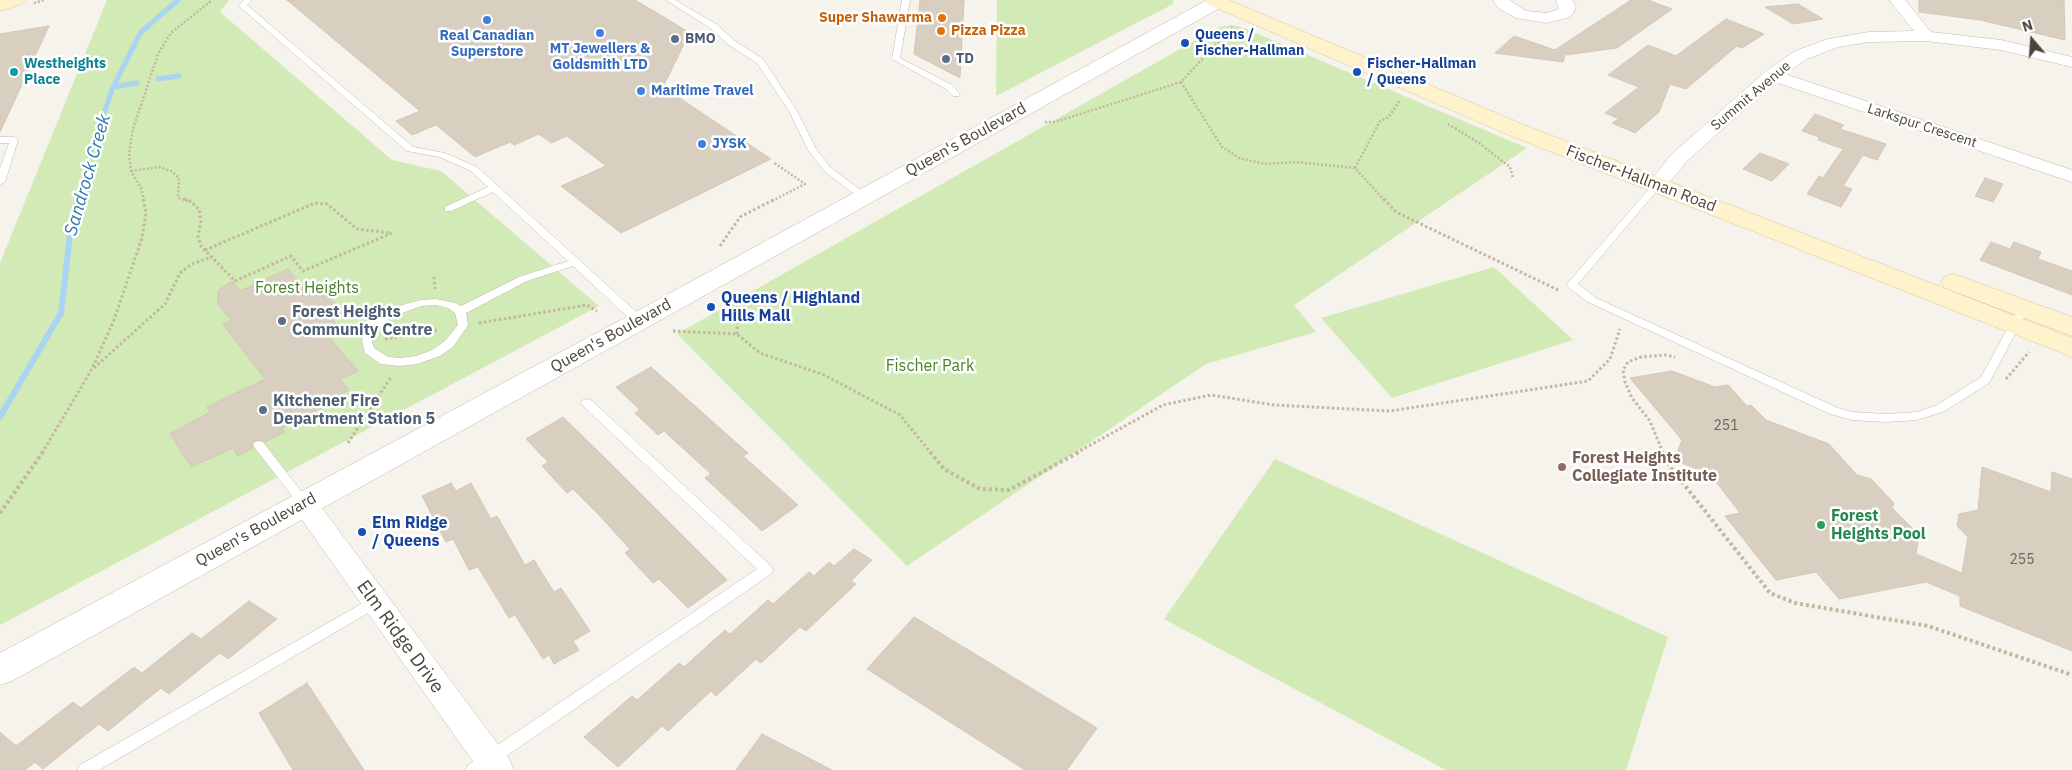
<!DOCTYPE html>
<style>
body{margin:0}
#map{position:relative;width:2072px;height:770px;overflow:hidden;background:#f6f3ec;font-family:"IBM Plex Sans",sans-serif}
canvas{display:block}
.north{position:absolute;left:2007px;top:15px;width:50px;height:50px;-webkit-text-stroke:4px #fff;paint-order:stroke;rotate:342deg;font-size:14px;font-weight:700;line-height:20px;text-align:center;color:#4b4439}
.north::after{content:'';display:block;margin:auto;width:18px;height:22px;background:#4b4439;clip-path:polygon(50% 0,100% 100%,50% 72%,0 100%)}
</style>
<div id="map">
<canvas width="2072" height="770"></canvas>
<div class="north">N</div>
</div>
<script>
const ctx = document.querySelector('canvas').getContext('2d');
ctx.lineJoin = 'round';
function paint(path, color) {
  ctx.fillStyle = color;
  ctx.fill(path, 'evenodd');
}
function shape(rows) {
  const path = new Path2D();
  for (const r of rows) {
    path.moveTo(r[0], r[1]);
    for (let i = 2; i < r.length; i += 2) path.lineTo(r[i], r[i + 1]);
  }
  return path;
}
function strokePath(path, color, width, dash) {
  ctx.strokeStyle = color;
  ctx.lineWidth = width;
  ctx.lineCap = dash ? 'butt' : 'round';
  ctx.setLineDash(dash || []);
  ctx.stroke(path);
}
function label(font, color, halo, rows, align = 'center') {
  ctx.font = font + ' "IBM Plex Sans",sans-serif';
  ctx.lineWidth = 5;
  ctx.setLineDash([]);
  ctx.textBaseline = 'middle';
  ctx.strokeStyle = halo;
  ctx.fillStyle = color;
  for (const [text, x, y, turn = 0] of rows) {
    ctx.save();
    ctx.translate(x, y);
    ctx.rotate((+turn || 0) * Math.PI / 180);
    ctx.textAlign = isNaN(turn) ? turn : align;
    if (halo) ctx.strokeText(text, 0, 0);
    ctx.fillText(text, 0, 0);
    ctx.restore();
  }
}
paint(shape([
 [107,0,229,0,220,12,392,160,441,171,599,306,0,625,0,263],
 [997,0,1173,0,1173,4,996,96],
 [1233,25,1244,28,1527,148,1294,305,1316,332,1206,364,907,566,677,334,1219,27],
 [1494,267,1573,340,1392,398,1321,318],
 [1275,459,1668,637,1626,770,1446,770,1164,619]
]), '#d2eab5');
strokePath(shape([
 [158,79,179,76],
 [113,87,137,83],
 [78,201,92,149,113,87,141,32,178,0]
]), '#a9d4f2', 5);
strokePath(shape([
 [0,417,61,313,71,227,78,199]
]), '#a9d4f2', 6);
const building = shape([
 [287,0,635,0,687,31,682,44,684,44,663,87,771,159,621,233,561,186,606,166,567,136,551,143,539,134,514,145,510,142,475,157,436,125,412,135,396,121,420,111,287,0],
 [920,0,964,0,960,78,914,54,920,0],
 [1631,0,1648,0,1672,9,1617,48,1565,55,1563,62,1495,53,1514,36,1555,50,1631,0],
 [1919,0,2064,0,2065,40,1980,20,1919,12,1919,0],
 [1798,4,1823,19,1793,24,1765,7,1798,4],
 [1726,19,1764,34,1742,48,1737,46,1686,89,1670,84,1659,112,1635,133,1612,123,1619,119,1605,113,1639,87,1608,75,1648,45,1676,56,1726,19],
 [49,26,0,132,0,34,49,26],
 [1815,114,1844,125,1840,129,1886,144,1877,160,1863,155,1843,186,1852,189,1841,207,1807,194,1819,176,1823,178,1843,149,1818,140,1819,137,1802,131,1815,114],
 [1760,153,1789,164,1772,181,1743,169,1760,153],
 [1985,178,2003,184,1993,202,1975,196,1985,178],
 [1991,242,2010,249,2014,242,2041,252,2038,259,2072,271,2072,295,1980,260,1991,242],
 [288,269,304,287,316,282,344,313,332,319,342,329,328,336,358,371,340,379,349,390,335,397,337,400,282,428,285,432,265,442,255,440,251,444,253,448,238,456,233,448,191,467,170,434,210,412,207,407,265,379,223,324,231,320,218,304,218,291,232,281,240,291,288,269],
 [651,367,748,453,743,456,798,505,762,531,705,478,711,474,664,431,658,435,635,413,640,410,616,387,651,367],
 [1672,371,1715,387,1728,385,1747,406,1751,405,1766,420,1829,444,1857,475,1871,479,1894,503,1892,508,1919,535,1916,554,1962,573,1968,537,1957,526,1959,514,1978,510,1982,467,2051,492,2052,472,2072,479,2072,651,1960,606,1960,596,1926,582,1839,599,1816,572,1776,580,1725,516,1740,513,1710,474,1674,460,1682,440,1630,378,1672,371],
 [563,417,604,457,727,580,688,608,659,579,653,583,625,553,630,549,598,514,573,489,567,493,542,466,548,462,526,439,563,417],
 [451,483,456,491,471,483,491,519,497,516,525,565,534,560,554,592,561,588,590,631,573,641,579,650,554,664,549,655,543,659,515,615,509,618,478,567,469,570,453,539,446,542,422,496,451,483],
 [854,549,872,560,851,581,856,584,806,631,800,627,761,663,756,659,716,696,711,691,668,731,662,726,618,767,584,737,632,696,637,700,679,663,684,667,725,630,730,634,768,600,773,604,809,572,814,576,829,562,834,566,854,549],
 [249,601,277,619,228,659,220,653,169,694,161,688,108,731,99,724,43,769,35,762,25,770,0,770,0,732,16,746,73,702,81,708,134,667,142,673,192,633,201,639,249,601],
 [914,617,1097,728,1067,770,1025,770,867,669,914,617],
 [307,683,364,770,293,770,259,713,307,683],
 [762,734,832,770,736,770,762,734]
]);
paint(building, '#d8cfc1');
strokePath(building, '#d3c7b4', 1);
const service = shape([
 [244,0,252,0,247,5,413,147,445,153,477,167,643,318,644,321,643,324,635,324,573,266,527,281,466,313,468,325,453,347,440,356,417,364,400,366,381,364,365,353,362,341,365,331,373,320,384,313,399,306,421,300,436,299,455,303,461,306,519,277,568,261,493,192,451,211,445,211,445,207,488,187,471,171,440,157,407,151,240,7,239,5,244,0],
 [436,305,448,308,455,313,458,325,445,341,432,350,416,356,400,358,388,357,374,348,372,341,374,335,381,326,392,317,421,306,436,305],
 [666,0,675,0,716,24,735,41,763,59,797,111,816,149,831,168,866,194,866,198,860,198,825,172,808,150,789,111,757,63,729,45,710,28,666,0],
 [902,0,910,0,900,58,952,85,960,94,959,96,953,96,946,89,892,59,902,0],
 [0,137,14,137,18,140,5,182,0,185,0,168,9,143,0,143,0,137],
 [1657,182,1662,185,1660,187,1578,284,1596,298,1838,408,1852,412,1885,414,1917,412,1937,405,1981,377,2020,306,2028,306,2029,308,1989,383,1945,411,1917,420,1885,422,1852,420,1830,414,1588,302,1568,287,1567,285,1568,283,1654,183,1657,182],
 [587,399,591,400,771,566,773,570,771,574,486,770,465,770,468,765,757,569,583,406,581,403,583,400,587,399],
 [259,441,263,442,308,500,310,503,308,506,304,508,300,506,255,448,253,445,255,442,259,441],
 [375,596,380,598,382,602,380,606,99,770,77,770,80,765,375,596]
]);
const minor = shape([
 [1493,0,1509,0,1526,11,1547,13,1559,9,1556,0,1572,0,1576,6,1573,14,1567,18,1547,23,1516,18,1498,8,1493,0],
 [1889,0,1905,0,1931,32,2001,40,2072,57,2072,67,2001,50,1926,41,1869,42,1838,47,1807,59,1785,74,2072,170,2072,182,1775,82,1686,162,1664,189,1650,189,1647,185,1672,154,1766,71,1795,51,1828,39,1869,32,1914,31,1889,0],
 [304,493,313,496,509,759,514,770,479,770,295,510,291,503,295,496,304,493]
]);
const tertiary = shape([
 [1207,0,1230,0,1227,4,648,327,12,681,0,685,0,653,630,315,1207,0]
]);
const secondary = shape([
 [0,0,25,0,22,4,0,11,0,0],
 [1204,0,1229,0,1527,126,2072,338,2072,357,1511,136,1207,4,1204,0],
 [1954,274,2072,317,2072,336,1945,288,1941,282,1945,276,1954,274]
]);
strokePath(service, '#c2bbae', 1);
strokePath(minor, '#c2bbae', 1);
strokePath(tertiary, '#c2bbae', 1);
strokePath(secondary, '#d6c79b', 1);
strokePath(shape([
 [34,3,45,0],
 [1181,82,1222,147,1239,158,1265,164,1295,162,1355,168,1385,201],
 [1045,122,1055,122,1181,82,1232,27],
 [1448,124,1479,143,1510,167,1513,178],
 [1355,168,1380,121,1389,117,1400,100],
 [131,171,159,167,171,171,179,178,178,198,189,201],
 [144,201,141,188,131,171,129,154,133,129,158,54,171,33,212,0],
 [772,201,805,184,773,162]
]), '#c4b79f', 2.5, [2, 2]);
strokePath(shape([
 [184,199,190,201,199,209,201,222,198,237,201,246,235,281,291,256,303,271,392,233],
 [1384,199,1396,212,1558,290],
 [720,246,740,217,775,199],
 [205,250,315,203,327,204,357,229,390,233],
 [434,277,435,289],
 [479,323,587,305,597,311],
 [673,331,737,334,760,353,824,375,900,415,931,453],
 [737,334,738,294],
 [385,339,438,330],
 [94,368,165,304,180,273,192,264,212,257],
 [2006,379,2029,352],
 [348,443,391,377],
 [42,453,92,369,114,320,142,238,146,212,143,199],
 [1076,453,1163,405,1211,395,1274,405,1390,411,1588,381,1610,359,1620,329],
 [1663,453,1650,421,1632,398,1625,382,1623,370,1628,362,1641,357,1665,355,1675,357]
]), '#c4b79f', 3, [2.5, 2.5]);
strokePath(shape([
 [930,452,944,469,980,489,1009,490,1079,452],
 [1662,452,1667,463,1770,593,1795,603,1928,626,2072,675],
 [0,513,43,452]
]), '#c4b79f', 4, [3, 3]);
paint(service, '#fff');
paint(minor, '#fff');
paint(tertiary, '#fff');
paint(secondary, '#fff3cd');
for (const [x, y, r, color] of [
 [942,18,5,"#e8710a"],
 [487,20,5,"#3f7fe0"],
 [941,31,5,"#e8710a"],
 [600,33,5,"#3f7fe0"],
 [675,39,5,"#5c6f8a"],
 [1185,43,5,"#1a4fb4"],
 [946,59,5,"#5c6f8a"],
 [14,72,5,"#0f9aa8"],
 [1357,72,5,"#1a4fb4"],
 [641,91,5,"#3f7fe0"],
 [702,144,5,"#3f7fe0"],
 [711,307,5,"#1a4fb4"],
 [282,321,5,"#5c6f8a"],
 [263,410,5,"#5c6f8a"],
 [1562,467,5,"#8d6e63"],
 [1821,525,5,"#2e9e5b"],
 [362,532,5,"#1a4fb4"]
]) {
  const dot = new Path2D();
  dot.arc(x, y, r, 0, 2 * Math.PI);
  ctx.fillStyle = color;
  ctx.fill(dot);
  strokePath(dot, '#fff', 2);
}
label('bold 14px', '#c56008', '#fff', [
 ["Super Shawarma",932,18],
 ["Pizza Pizza",951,31,"left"]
], 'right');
label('bold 14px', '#164399', '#fff', [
 ["Queens /",1195,35],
 ["Fischer-Hallman",1195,51],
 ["Fischer-Hallman",1367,64],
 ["/ Queens",1367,80]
], 'left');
label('bold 14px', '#366cbe', '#fff', [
 ["Real Canadian",487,36],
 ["Superstore",487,52],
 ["MT Jewellers &",600,49],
 ["Goldsmith LTD",600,65],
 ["Maritime Travel",651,91,"left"],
 ["JYSK",712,144,"left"]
]);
label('bold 14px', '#4e5e75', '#fff', [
 ["BMO",685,39],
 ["TD",956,59]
], 'left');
label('bold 14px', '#0d838f', '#fff', [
 ["Westheights",24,64],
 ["Place",24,80]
], 'left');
label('14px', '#4b4439', '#fff', [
 ["Summit Avenue",1751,96,-40],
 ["Larkspur Crescent",1922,126,18]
]);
label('14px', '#6e675b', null, [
 ["251",1726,426],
 ["255",2022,560]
]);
label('16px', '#4b4439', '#fff', [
 ["Queen's Boulevard",966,140,-29],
 ["Fischer-Hallman Road",1641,179,21],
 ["Queen's Boulevard",611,336,-29],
 ["Queen's Boulevard",256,530,-29]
]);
label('16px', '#4a7f2a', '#fff', [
 ["Forest Heights",307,288],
 ["Fischer Park",930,366]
]);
label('bold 16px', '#164399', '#fff', [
 ["Queens / Highland",721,298],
 ["Hills Mall",721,316],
 ["Elm Ridge",372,523],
 ["/ Queens",372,541]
], 'left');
label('bold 16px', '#4e5e75', '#fff', [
 ["Forest Heights",292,312],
 ["Community Centre",292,330],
 ["Kitchener Fire",273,401],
 ["Department Station 5",273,419]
], 'left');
label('bold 16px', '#785e54', '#fff', [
 ["Forest Heights",1572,458],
 ["Collegiate Institute",1572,476]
], 'left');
label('bold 16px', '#27864d', '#fff', [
 ["Forest",1831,516],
 ["Heights Pool",1831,534]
], 'left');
label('italic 18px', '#2e7ab2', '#fff', [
 ["Sandrock Creek",88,175,-74]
]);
label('19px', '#4b4439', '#fff', [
 ["Elm Ridge Drive",400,637,54]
]);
</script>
